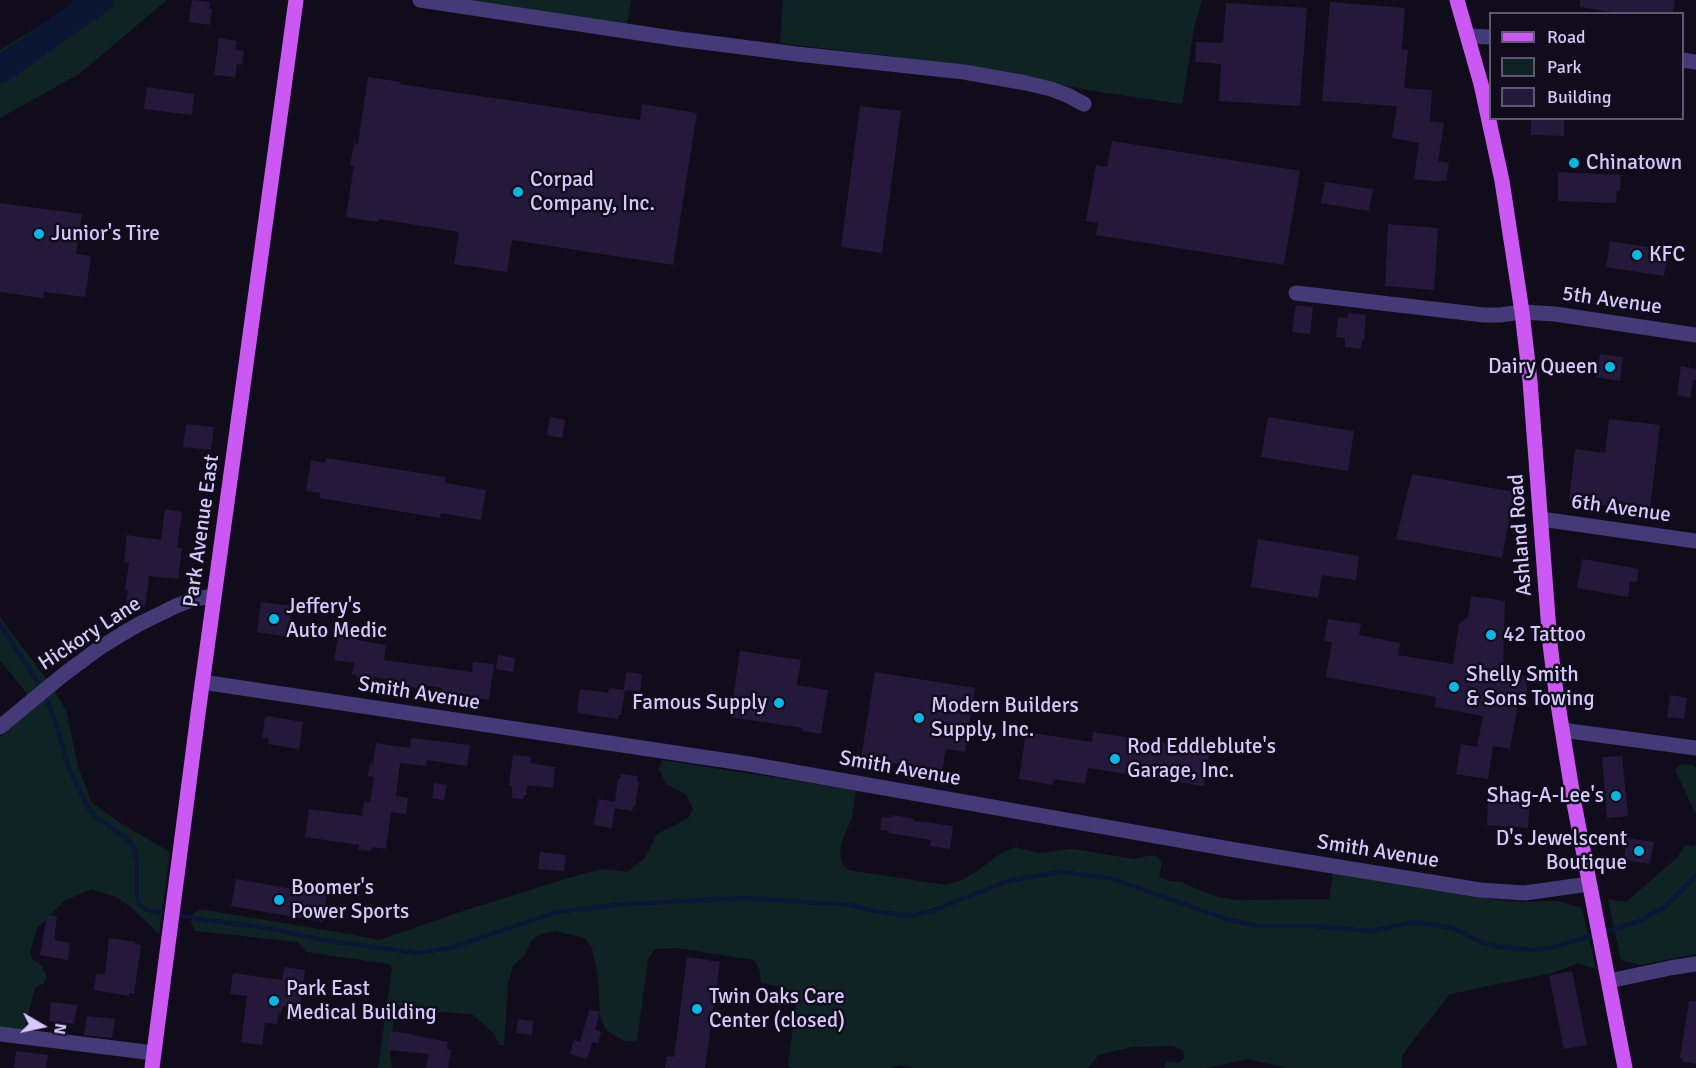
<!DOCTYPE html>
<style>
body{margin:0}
#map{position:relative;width:1696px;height:1068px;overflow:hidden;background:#100c1b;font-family:Signika,sans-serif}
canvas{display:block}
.legend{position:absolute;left:1489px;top:12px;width:195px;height:108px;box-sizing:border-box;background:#100c1b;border:2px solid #5f5875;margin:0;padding:8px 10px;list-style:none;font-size:18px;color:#d5c9fc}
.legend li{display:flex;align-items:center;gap:12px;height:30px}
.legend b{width:30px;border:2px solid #5f5875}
.north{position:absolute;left:12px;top:996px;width:60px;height:60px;-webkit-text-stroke:4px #100c1b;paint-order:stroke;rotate:99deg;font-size:16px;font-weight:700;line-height:24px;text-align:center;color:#d5c9fc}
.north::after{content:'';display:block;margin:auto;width:21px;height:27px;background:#d5c9fc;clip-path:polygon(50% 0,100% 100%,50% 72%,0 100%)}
</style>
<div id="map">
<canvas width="1696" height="1068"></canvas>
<ul class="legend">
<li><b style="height:8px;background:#cc58f4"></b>Road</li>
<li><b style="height:16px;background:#102324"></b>Park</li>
<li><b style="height:16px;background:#24193b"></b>Building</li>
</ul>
<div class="north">N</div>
</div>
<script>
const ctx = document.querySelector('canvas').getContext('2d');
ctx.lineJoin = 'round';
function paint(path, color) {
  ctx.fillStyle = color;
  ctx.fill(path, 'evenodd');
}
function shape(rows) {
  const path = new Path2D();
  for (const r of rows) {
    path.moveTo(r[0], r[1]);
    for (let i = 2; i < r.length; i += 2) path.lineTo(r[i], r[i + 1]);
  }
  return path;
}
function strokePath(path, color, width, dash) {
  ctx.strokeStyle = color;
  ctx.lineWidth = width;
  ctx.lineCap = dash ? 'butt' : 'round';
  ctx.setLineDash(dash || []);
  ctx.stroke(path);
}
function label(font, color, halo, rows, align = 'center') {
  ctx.font = font + ' Signika,sans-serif';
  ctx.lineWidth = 5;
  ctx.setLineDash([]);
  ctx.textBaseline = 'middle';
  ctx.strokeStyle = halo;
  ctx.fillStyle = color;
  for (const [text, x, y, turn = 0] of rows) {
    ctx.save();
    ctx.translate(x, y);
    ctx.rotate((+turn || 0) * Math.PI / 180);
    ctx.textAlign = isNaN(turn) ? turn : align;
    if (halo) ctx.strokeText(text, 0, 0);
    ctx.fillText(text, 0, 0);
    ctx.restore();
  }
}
paint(shape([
 [75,0,167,0,79,74,0,118,0,50,55,16],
 [467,0,631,0,627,24],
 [783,0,1202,0,1194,28,1182,104,1093,91,964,65,780,43],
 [0,617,47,680,28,695,0,660],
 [54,691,66,710,78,767,92,803,125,826,170,852,159,934,132,908,116,897,92,889,64,901,37,928,30,952,32,959,42,966,47,977,44,983,35,988,24,1030,0,1027,0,737],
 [662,760,856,790,852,817,841,844,840,855,843,865,848,870,946,885,962,880,977,871,1000,854,1015,847,1038,853,1073,849,1133,859,1154,855,1162,862,1159,877,1169,881,1181,882,1214,896,1235,900,1329,899,1333,873,1497,900,1523,902,1557,901,1582,908,1596,969,1578,963,1552,973,1450,994,1418,1034,1402,1056,1402,1068,1286,1068,1248,1059,1207,1068,1164,1068,1167,1061,1179,1063,1184,1058,1183,1050,1173,1046,1132,1047,1098,1055,1088,1068,915,1068,900,1065,890,1068,791,1068,788,1065,796,1006,795,997,784,987,761,983,759,968,754,960,677,948,654,949,648,960,637,1041,625,1041,607,1031,600,1016,598,977,592,948,585,938,555,931,540,934,531,941,525,955,513,966,508,983,504,1045,499,1045,494,1034,472,1014,440,1012,417,1017,401,1014,395,1017,389,1045,392,1068,378,1068,392,968,389,964,306,952,298,942,196,931,191,924,193,914,199,910,205,910,349,934,379,940,460,912,575,876,602,869,627,872,645,858,657,834,687,819,693,810,686,794,666,784,659,769],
 [1681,764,1692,765,1696,768,1696,815,1675,770],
 [1696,844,1696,954,1641,965,1621,960,1608,899,1626,902,1677,858,1685,845,1693,846]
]), '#102324');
strokePath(shape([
 [0,625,34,676,50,707,55,721,69,769,88,808,96,817,126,838,133,846,137,861,137,896,139,904,147,910,206,920,268,928,323,940,417,953,450,948,557,912,625,904,745,898,849,905,879,912,911,916,934,910,1008,881,1061,872,1110,878,1226,919,1257,926,1313,926,1370,931,1415,922,1453,928,1481,942,1500,947,1535,950,1551,948,1637,922,1665,907,1696,876]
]), '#0b1635', 4.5);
strokePath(shape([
 [0,70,100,0]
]), '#0b1635', 27);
paint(shape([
 [192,0,210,2,209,9,212,9,210,25,189,22],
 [1580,0,1675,0,1673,14,1624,14,1580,7],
 [1330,2,1405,8,1402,49,1408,50,1404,88,1432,90,1430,121,1444,123,1438,161,1449,163,1446,181,1441,180,1441,182,1414,179,1419,143,1392,138,1397,106,1322,101],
 [1226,3,1307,8,1300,106,1219,101,1221,64,1195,62,1196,42,1223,43],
 [219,38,237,41,235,50,244,51,242,65,237,64,235,77,214,75],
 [368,77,400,82,400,84,640,120,642,104,697,113,673,265,512,240,507,272,454,264,459,232,379,219,378,222,346,217,354,166,350,165,354,143,358,144],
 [147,87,194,94,192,115,144,109],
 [860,106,901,111,882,253,841,247],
 [1531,118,1564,118,1564,136,1531,135],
 [1112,141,1300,171,1284,265,1096,235,1098,223,1086,221,1096,165,1107,167],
 [1558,172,1621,175,1620,191,1617,191,1616,203,1558,201],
 [1325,182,1373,189,1369,211,1321,203],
 [0,203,82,214,76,254,91,256,85,297,44,292,43,298,0,292],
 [1388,224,1438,228,1434,290,1385,286],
 [1610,241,1660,249,1660,250,1668,252,1664,276,1606,267],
 [1296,305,1313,307,1310,334,1292,332],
 [1349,313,1366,315,1364,341,1362,341,1361,349,1345,347,1345,338,1336,337,1338,317,1347,318],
 [1600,354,1623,357,1620,381,1596,377],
 [1681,366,1696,369,1696,380,1693,380,1690,398,1677,395],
 [550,417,565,420,562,438,547,435],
 [1268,417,1354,431,1348,471,1261,457],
 [1609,419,1660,425,1650,509,1638,508,1638,509,1569,501,1575,449,1605,453],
 [186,424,214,427,211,450,183,447],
 [326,458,445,477,445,483,486,490,481,520,441,513,440,518,319,498,320,493,306,491,311,460,325,463],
 [1412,474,1514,492,1502,558,1396,539],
 [165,509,182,512,177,548,182,548,178,579,149,576,145,607,126,604,128,590,125,590,129,563,124,562,127,535,161,540],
 [1258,539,1359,556,1356,580,1322,575,1318,598,1251,587],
 [1582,559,1639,569,1637,582,1630,581,1628,597,1577,588],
 [1471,596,1505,601,1503,672,1526,676,1528,705,1518,704,1510,749,1493,746,1488,779,1456,774,1461,744,1477,747,1483,716,1435,707,1436,697,1326,677,1332,642,1324,641,1328,619,1361,624,1359,635,1400,643,1398,655,1453,664,1459,624,1468,617],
 [261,602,292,606,288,637,257,632],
 [340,626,358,629,357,640,386,645,384,660,472,672,473,662,494,664,489,700,441,693,442,688,429,686,418,685,417,688,405,686,406,683,374,677,373,681,357,679,357,675,352,674,354,663,334,660],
 [740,651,801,660,797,685,828,690,821,734,802,731,802,728,730,717],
 [498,655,515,658,513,672,496,669],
 [626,672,642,674,640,692,624,690],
 [875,672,975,688,965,752,946,749,942,771,861,758],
 [609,688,625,690,621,715,618,715,618,719,578,713,578,708,577,708,580,689,608,693],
 [1670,695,1687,698,1684,719,1667,717],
 [267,716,303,722,299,749,268,744,269,739,262,737,265,718,266,718],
 [1026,732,1092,742,1093,732,1210,750,1204,786,1088,768,1085,784,1054,779,1053,785,1019,779],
 [411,738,470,745,467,766,427,760,426,766,400,763,396,796,408,798,406,814,391,812,386,849,372,847,371,851,358,850,359,845,305,837,309,809,362,816,364,802,370,803,374,777,368,776,370,763,373,764,376,743,410,748],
 [513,755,531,757,530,763,555,767,553,788,527,785,526,795,524,795,523,799,512,798,512,786,509,785],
 [1622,756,1628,816,1607,818,1602,757],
 [621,774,638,776,637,781,639,782,635,807,633,807,632,811,615,808,612,828,594,825,598,799,615,802,618,778,620,779],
 [434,783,447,785,444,800,432,798],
 [1488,799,1530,802,1528,828,1487,825],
 [892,815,914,819,914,821,953,826,950,849,930,846,931,840,889,833,889,831,880,830,882,817,892,818],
 [1627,838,1654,842,1650,864,1624,860],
 [540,852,566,855,564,871,538,869],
 [236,879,327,895,323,922,231,906],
 [47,915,57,916,54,940,70,943,68,960,40,955],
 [109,938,136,942,135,944,141,945,134,994,129,993,129,996,94,990,96,974,105,975],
 [687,957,720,962,705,1068,665,1068,667,1056,674,1057],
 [284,967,305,970,300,1008,283,1006,281,1013,279,1013,277,1024,265,1023,262,1045,241,1042,247,996,230,994,233,973,282,980],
 [1572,971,1587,1045,1564,1049,1549,976],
 [1689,1001,1696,1001,1696,1064,1684,1062,1680,1057],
 [51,1002,77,1005,74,1024,49,1021],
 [589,1010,600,1012,595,1030,601,1032,598,1044,592,1042,587,1059,570,1054,574,1040,580,1042],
 [87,1016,115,1019,112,1038,84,1035],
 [518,1019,533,1021,532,1035,516,1033],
 [390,1031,412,1034,412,1035,448,1042,447,1049,451,1050,448,1068,426,1068,429,1054,388,1050],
 [16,1051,48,1055,46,1068,14,1068]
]), '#24193b');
strokePath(shape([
 [420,0,679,39,797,54,964,72,1026,83,1051,89,1067,95,1084,104],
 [1468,36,1490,37],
 [1682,60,1696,62],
 [1296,293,1484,315,1500,315,1522,312,1555,314,1696,335],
 [1541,519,1696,541],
 [202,682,749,764,1241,851,1480,890,1525,893,1589,884],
 [0,727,63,675,98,649,122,634,141,623,176,606,194,599,214,596],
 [1562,730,1696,748],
 [1609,981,1670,968,1696,964],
 [0,1034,154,1053]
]), '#433a77', 15);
strokePath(shape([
 [1457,0,1481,84,1502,181,1522,312,1530,381,1550,644,1556,692,1574,803,1625,1068],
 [152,1068,198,714,296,0]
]), '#cc58f4', 15);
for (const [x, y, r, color] of [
 [1574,163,6,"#0fb5e2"],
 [518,192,6,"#0fb5e2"],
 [39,234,6,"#0fb5e2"],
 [1637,255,6,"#0fb5e2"],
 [1610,367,6,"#0fb5e2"],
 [274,619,6,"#0fb5e2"],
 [1491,635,6,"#0fb5e2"],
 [1454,687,6,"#0fb5e2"],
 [779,703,6,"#0fb5e2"],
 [919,718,6,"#0fb5e2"],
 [1115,759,6,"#0fb5e2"],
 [1616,796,6,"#0fb5e2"],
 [1639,851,6,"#0fb5e2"],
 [279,900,6,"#0fb5e2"],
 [274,1001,6,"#0fb5e2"],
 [697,1009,6,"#0fb5e2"]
]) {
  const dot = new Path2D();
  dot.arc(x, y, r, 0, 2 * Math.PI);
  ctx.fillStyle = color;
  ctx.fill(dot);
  strokePath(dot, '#100c1b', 2);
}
label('21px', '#d5c9fc', '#100c1b', [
 ["Chinatown",1586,163],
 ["Corpad",530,180],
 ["Company, Inc.",530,204],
 ["Junior's Tire",51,234],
 ["KFC",1649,255],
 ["Dairy Queen",1598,367,"right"],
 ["Jeffery's",286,607],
 ["Auto Medic",286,631],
 ["42 Tattoo",1503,635],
 ["Shelly Smith",1466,675],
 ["& Sons Towing",1466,699],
 ["Famous Supply",767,703,"right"],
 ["Modern Builders",931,706],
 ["Supply, Inc.",931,730],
 ["Rod Eddleblute's",1127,747],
 ["Garage, Inc.",1127,771],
 ["Shag-A-Lee's",1604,796,"right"],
 ["D's Jewelscent",1627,839,"right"],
 ["Boutique",1627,863,"right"],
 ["Boomer's",291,888],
 ["Power Sports",291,912],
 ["Park East",286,989],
 ["Medical Building",286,1013],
 ["Twin Oaks Care",709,997],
 ["Center (closed)",709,1021]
], 'left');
label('21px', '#d5c9fc', '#100c1b', [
 ["5th Avenue",1612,301,8],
 ["6th Avenue",1621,509,8],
 ["Park Avenue East",202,531,-82],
 ["Ashland Road",1521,535,-94],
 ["Hickory Lane",90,634,-33],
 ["Smith Avenue",419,694,9],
 ["Smith Avenue",900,769,10],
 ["Smith Avenue",1378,852,9]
]);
</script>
